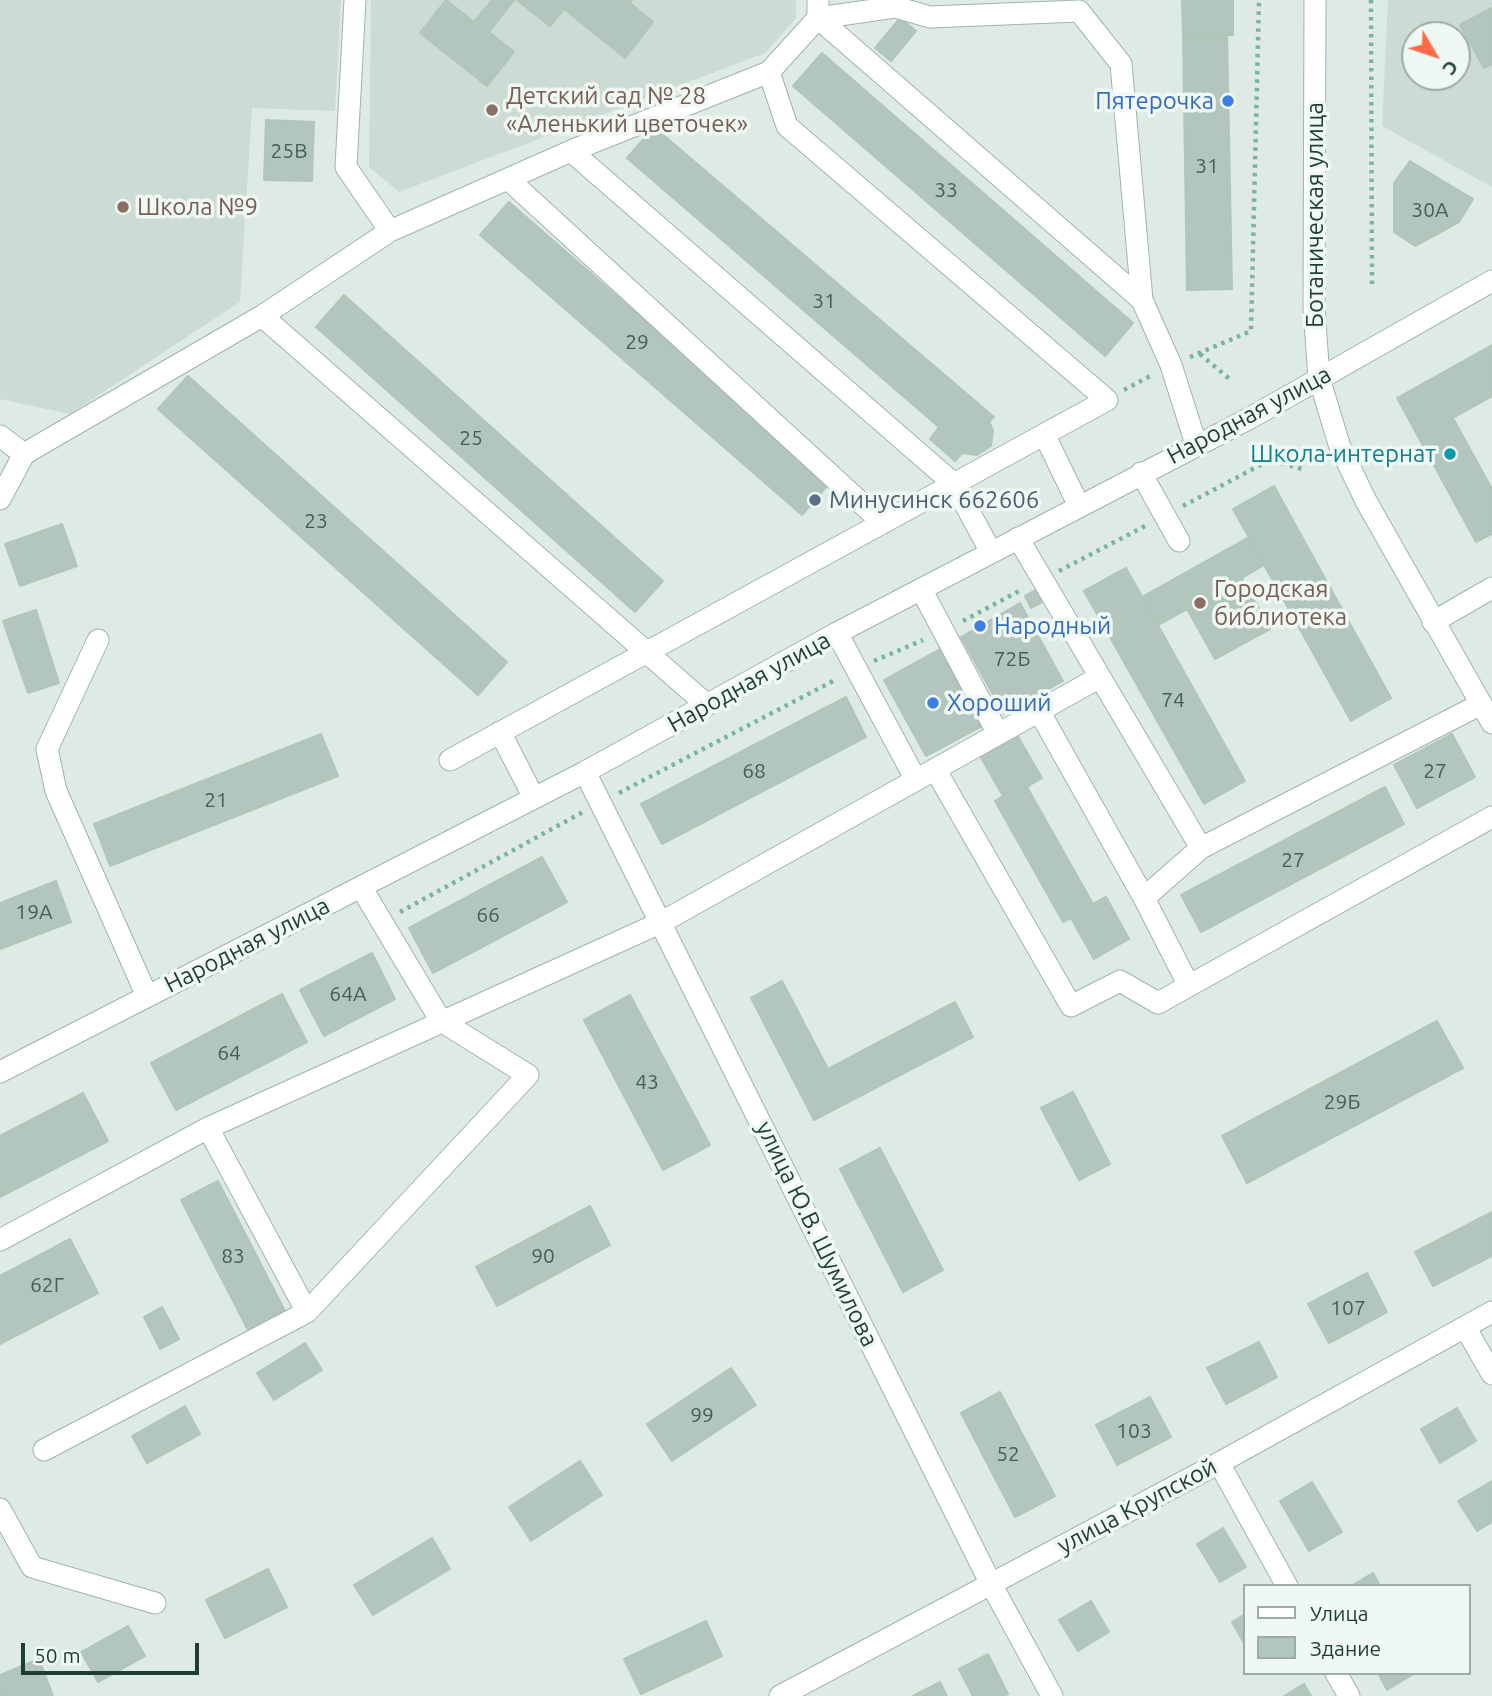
<!DOCTYPE html>
<meta charset="utf-8">
<style>
body{margin:0}
#map{position:relative;width:1492px;height:1696px;overflow:hidden;background:#deebe5;font-family:Ubuntu,sans-serif}
canvas{display:block}
.legend{position:absolute;left:1243px;top:1584px;width:228px;height:91px;box-sizing:border-box;background:#eff8f3;border:2px solid #9bada6;margin:0;padding:9px 12px;list-style:none;font-size:21px;color:#1e3d33}
.legend li{display:flex;align-items:center;gap:14px;height:35px}
.legend b{width:35px;border:2px solid #9bada6}
.north{position:absolute;left:1401px;top:21px;width:70px;height:70px;box-sizing:border-box;background:#eff8f3;border:2px solid #9bada6;border-radius:50%;rotate:129deg;font-size:19px;font-weight:700;line-height:28px;text-align:center;color:#1e3d33}
.north::after{content:'';display:block;margin:auto;width:24px;height:32px;background:#ff6b48;clip-path:polygon(50% 0,100% 100%,50% 72%,0 100%)}
.scale{position:absolute;left:21px;top:1643px;width:178px;height:32px;box-sizing:border-box;border:4px solid #1e3d33;border-top:0;padding-left:9px;font-size:21px;line-height:24px;white-space:nowrap;color:#1e3d33;-webkit-text-stroke:5px #eff8f3;paint-order:stroke}
</style>
<div id="map">
<canvas width="1492" height="1696"></canvas>
<ul class="legend">
<li><b style="height:9px;background:#fff"></b>Улица</li>
<li><b style="height:19px;background:#b3c6bd"></b>Здание</li>
</ul>
<div class="north">С</div>
<div class="scale">50 m</div>
</div>
<script>
const ctx = document.querySelector('canvas').getContext('2d');
ctx.lineJoin = 'round';
function paint(path, color) {
  ctx.fillStyle = color;
  ctx.fill(path, 'evenodd');
}
function shape(rows) {
  const path = new Path2D();
  for (const r of rows) {
    path.moveTo(r[0], r[1]);
    for (let i = 2; i < r.length; i += 2) path.lineTo(r[i], r[i + 1]);
  }
  return path;
}
function strokePath(path, color, width, dash) {
  ctx.strokeStyle = color;
  ctx.lineWidth = width;
  ctx.lineCap = dash ? 'butt' : 'round';
  ctx.setLineDash(dash || []);
  ctx.stroke(path);
}
function label(font, color, halo, rows, align = 'center') {
  ctx.font = font + ' Ubuntu,sans-serif';
  ctx.lineWidth = 7;
  ctx.setLineDash([]);
  ctx.textBaseline = 'middle';
  ctx.strokeStyle = halo;
  ctx.fillStyle = color;
  for (const [text, x, y, turn = 0] of rows) {
    ctx.save();
    ctx.translate(x, y);
    ctx.rotate((+turn || 0) * Math.PI / 180);
    ctx.textAlign = isNaN(turn) ? turn : align;
    if (halo) ctx.strokeText(text, 0, 0);
    ctx.fillText(text, 0, 0);
    ctx.restore();
  }
}
paint(shape([
 [0,0,341,0,335,111,252,108,240,302,70,414,0,399],
 [371,0,796,0,796,18,765,53,399,192,369,167],
 [1388,0,1492,0,1492,187,1382,126],
 [1415,35,1457,35,1457,77,1415,77]
]), '#ccdbd3');
const building = shape([
 [446,0,474,22,492,0,514,0,489,32,514,52,487,86,420,33,446,0],
 [517,0,632,0,630,3,653,22,625,58,564,9,550,26,517,0],
 [1182,0,1233,0,1233,35,1183,36,1182,0],
 [1492,8,1492,64,1484,68,1460,25,1492,8],
 [900,18,916,31,891,61,875,48,900,18],
 [1227,34,1232,289,1187,290,1183,36,1227,34],
 [822,53,1133,323,1105,356,793,86,822,53],
 [266,120,314,122,312,181,264,180,266,120],
 [654,127,994,417,989,422,993,430,991,446,977,455,962,453,955,461,930,439,939,427,627,158,654,127],
 [1410,161,1473,199,1459,222,1415,246,1394,232,1394,183,1410,161],
 [509,202,830,482,802,515,480,235,509,202],
 [344,295,663,581,635,612,316,327,344,295],
 [1492,345,1492,396,1453,418,1492,489,1492,534,1476,542,1397,398,1492,345],
 [188,376,507,662,478,695,158,409,188,376],
 [1274,486,1391,698,1351,721,1233,509,1274,486],
 [62,524,77,566,20,586,5,544,62,524],
 [1249,537,1264,565,1242,578,1270,629,1215,659,1187,609,1158,625,1142,597,1249,537],
 [1126,568,1245,781,1204,804,1084,591,1126,568],
 [1037,589,1044,601,1031,608,1025,596,1037,589],
 [1020,603,1063,681,1004,714,961,637,1020,603],
 [36,610,59,683,28,693,3,621,36,610],
 [940,649,982,726,926,756,884,680,940,649],
 [846,697,866,737,662,844,641,804,846,697],
 [321,734,338,776,110,866,94,824,321,734],
 [1452,734,1475,777,1417,808,1394,765,1452,734],
 [1017,735,1042,778,1027,787,1093,904,1106,897,1129,939,1094,959,1071,918,1063,922,995,801,1003,796,980,756,1017,735],
 [1385,787,1404,824,1201,932,1181,895,1385,787],
 [542,857,567,902,433,973,409,928,542,857],
 [56,881,71,922,0,949,0,903,56,881],
 [372,953,395,999,324,1036,300,990,372,953],
 [782,981,828,1069,955,1002,973,1037,814,1120,751,998,782,981],
 [282,994,307,1042,176,1110,151,1063,282,994],
 [630,995,710,1145,663,1170,584,1020,630,995],
 [1437,1021,1463,1068,1247,1183,1222,1136,1437,1021],
 [1073,1092,1110,1164,1079,1180,1041,1108,1073,1092],
 [83,1093,108,1141,0,1197,0,1136,83,1093],
 [880,1148,943,1270,903,1292,840,1169,880,1148],
 [218,1181,286,1313,249,1332,181,1200,218,1181],
 [590,1206,610,1245,497,1306,476,1267,590,1206],
 [1492,1212,1492,1256,1433,1286,1415,1252,1492,1212],
 [70,1239,98,1293,0,1344,0,1276,70,1239],
 [1367,1273,1387,1312,1329,1343,1308,1304,1367,1273],
 [162,1307,179,1339,160,1349,144,1317,162,1307],
 [1259,1342,1277,1377,1226,1404,1207,1368,1259,1342],
 [305,1343,322,1370,274,1400,257,1373,305,1343],
 [731,1368,756,1405,672,1461,647,1424,731,1368],
 [1000,1392,1055,1496,1015,1517,961,1413,1000,1392],
 [1150,1397,1171,1437,1117,1465,1096,1425,1150,1397],
 [185,1406,200,1434,147,1463,132,1436,185,1406],
 [1457,1408,1476,1441,1440,1463,1421,1429,1457,1408],
 [580,1461,602,1495,531,1541,509,1507,580,1461],
 [1492,1481,1492,1522,1477,1531,1458,1501,1492,1481],
 [1312,1482,1342,1532,1309,1551,1280,1501,1312,1482],
 [1223,1528,1246,1567,1220,1582,1197,1544,1223,1528],
 [432,1538,450,1569,373,1615,354,1585,432,1538],
 [268,1569,287,1607,225,1638,206,1600,268,1569],
 [1373,1573,1380,1586,1351,1586,1373,1573],
 [1091,1601,1109,1632,1078,1651,1059,1620,1091,1601],
 [1245,1614,1245,1645,1232,1622,1245,1614],
 [706,1621,722,1656,641,1694,624,1659,706,1621],
 [128,1626,145,1656,98,1682,81,1652,128,1626],
 [988,1654,1008,1694,1003,1696,973,1696,959,1669,988,1654],
 [39,1659,53,1696,0,1696,0,1675,39,1659],
 [1378,1673,1415,1673,1387,1690,1378,1673],
 [940,1682,947,1696,913,1696,940,1682],
 [1304,1684,1311,1696,1284,1696,1304,1684]
]);
paint(building, '#b3c6bd');
strokePath(building, '#b0c6bb', 2);
const minor = shape([
 [355,0,346,167,390,231],
 [1315,0,1314,308,1319,378,1340,447,1366,501,1492,723],
 [818,18,895,7,930,17,1079,11,1121,64,1142,300,1171,365,1196,444],
 [818,18,1142,300],
 [571,151,954,484,991,552],
 [508,179,883,523],
 [262,316,707,705],
 [0,436,24,454],
 [1045,436,1079,506],
 [1141,473,1179,541],
 [0,499,24,454,262,316,390,231,571,151,769,72,818,18,818,0],
 [1018,538,1201,848],
 [921,589,998,734],
 [1433,622,1492,588],
 [837,633,916,780,1100,677],
 [98,640,47,749,56,791,147,996],
 [1039,711,1144,898],
 [500,732,534,798],
 [450,760,1107,400,787,126,769,72],
 [935,769,1071,1006,1120,981,1158,1003,1492,817],
 [585,772,991,1584,1052,1696],
 [1189,986,1144,898,1201,848,1481,704],
 [0,1072,585,772,837,633,1250,418,1492,281],
 [208,1128,307,1312],
 [0,1240,208,1128,662,922,916,780],
 [1465,1327,1492,1374],
 [44,1450,307,1312,528,1075,441,1021,361,887],
 [1219,1463,1287,1586],
 [0,1509,32,1567,155,1603],
 [1336,1673,1349,1696],
 [780,1696,1219,1463,1492,1312]
]);
strokePath(minor, '#a1b3ac', 23);
strokePath(shape([
 [1371,0,1372,285],
 [1200,354,1232,381],
 [1190,357,1251,331,1259,0],
 [1124,390,1154,374],
 [1183,506,1270,460,1306,470],
 [1059,571,1147,525],
 [963,621,1023,589],
 [874,661,923,640],
 [619,793,837,679],
 [400,912,583,812]
]), '#7bb39e', 4.5, [3.5, 5]);
strokePath(minor, '#fff', 21);
for (const [x, y, r, color] of [
 [1228,101,7,"#3f7fe0"],
 [492,110,7,"#8d6e63"],
 [123,207,7,"#8d6e63"],
 [1450,454,7,"#0f9aa8"],
 [815,500,7,"#5c6f8a"],
 [1200,603,7,"#8d6e63"],
 [980,626,7,"#3f7fe0"],
 [933,703,7,"#3f7fe0"]
]) {
  const dot = new Path2D();
  dot.arc(x, y, r, 0, 2 * Math.PI);
  ctx.fillStyle = color;
  ctx.fill(dot);
  strokePath(dot, '#eff8f3', 2.5);
}
label('21px', '#435f56', null, [
 ["25В",289,151],
 ["31",1207,166],
 ["33",946,190],
 ["30А",1430,210],
 ["31",824,301],
 ["29",637,342],
 ["25",471,438],
 ["23",316,521],
 ["72Б",1012,659],
 ["74",1173,700],
 ["68",754,771],
 ["27",1435,771],
 ["21",216,800],
 ["27",1293,860],
 ["19А",34,912],
 ["66",488,915],
 ["64А",348,994],
 ["64",229,1053],
 ["43",647,1082],
 ["29Б",1342,1102],
 ["83",233,1256],
 ["90",543,1256],
 ["62Г",47,1285],
 ["107",1348,1308],
 ["99",702,1415],
 ["103",1134,1431],
 ["52",1008,1454]
]);
label('24px', '#785e54', '#eff8f3', [
 ["Детский сад № 28",506,96],
 ["«Аленький цветочек»",506,124],
 ["Школа №9",137,207],
 ["Городская",1214,589],
 ["библиотека",1214,617]
], 'left');
label('24px', '#366cbe', '#eff8f3', [
 ["Пятерочка",1214,101,"right"],
 ["Народный",994,626],
 ["Хороший",947,703]
], 'left');
label('24px', '#1e3d33', '#eff8f3', [
 ["Ботаническая улица",1315,215,-90],
 ["Народная улица",1249,415,-28],
 ["Народная улица",749,682,-29],
 ["Народная улица",247,945,-27],
 ["улица Ю.В. Шумилова",817,1234,64],
 ["улица Крупской",1137,1506,-28]
]);
label('24px', '#0d838f', '#eff8f3', [
 ["Школа-интернат",1436,454]
], 'right');
label('24px', '#4e5e75', '#eff8f3', [
 ["Минусинск 662606",829,500]
], 'left');
</script>
